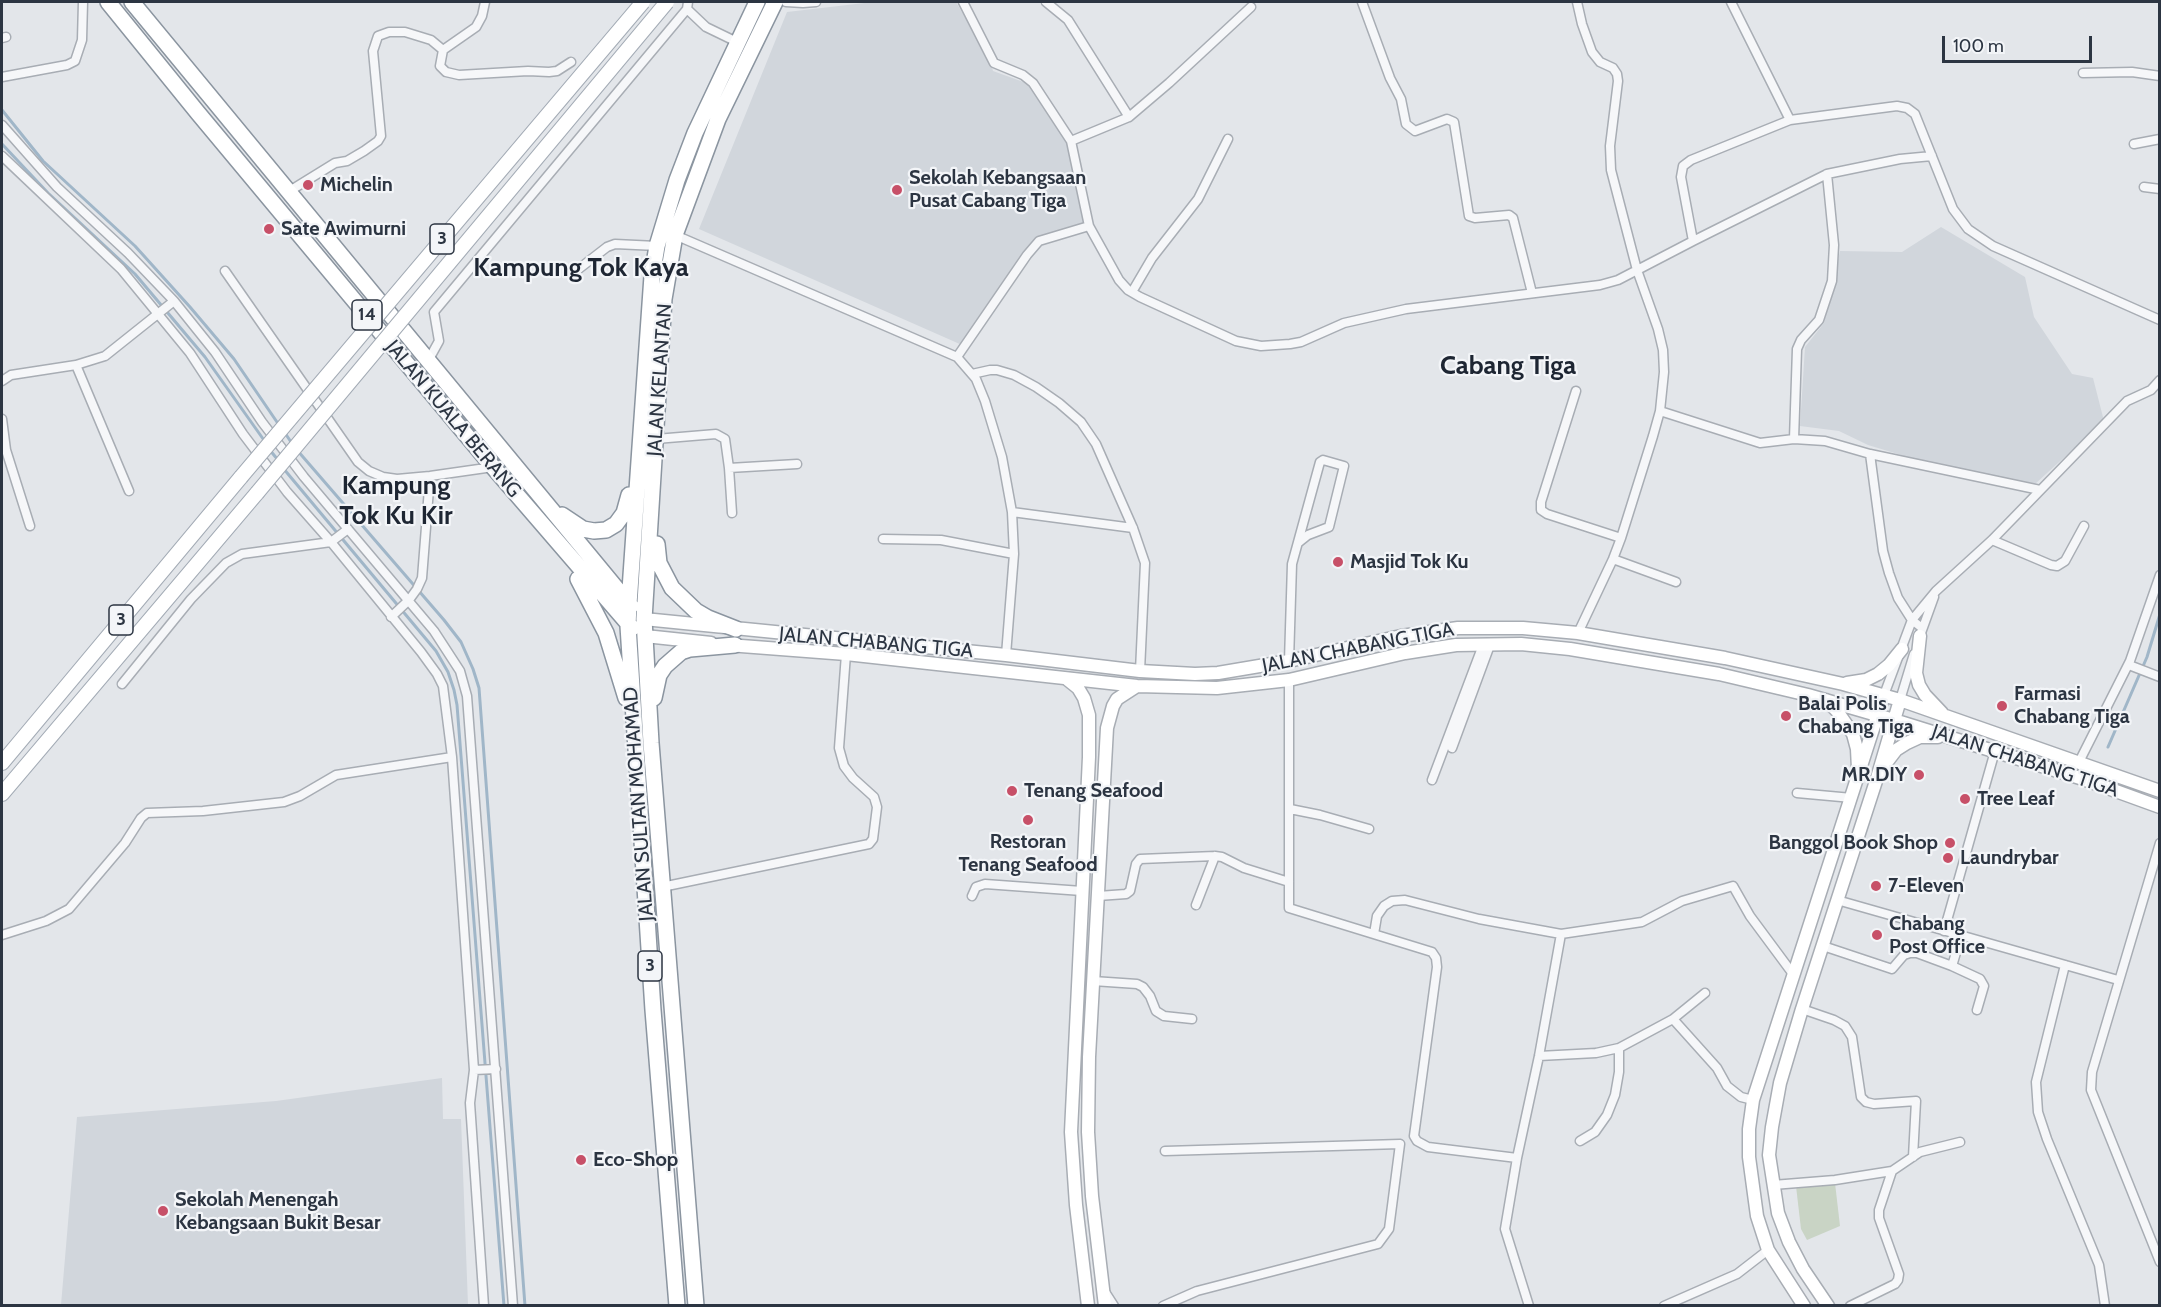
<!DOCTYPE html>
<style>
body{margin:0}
#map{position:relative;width:2161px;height:1307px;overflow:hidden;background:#e3e6ea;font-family:Cabin,sans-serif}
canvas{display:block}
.frame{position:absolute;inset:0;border:3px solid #2c3542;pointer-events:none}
.scale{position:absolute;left:1942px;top:36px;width:150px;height:27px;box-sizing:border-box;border:3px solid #2c3542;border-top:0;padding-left:8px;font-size:18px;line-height:21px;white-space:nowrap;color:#2c3542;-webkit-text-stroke:4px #f3f5f8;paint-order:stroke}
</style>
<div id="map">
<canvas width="2161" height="1307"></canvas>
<div class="frame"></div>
<div class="scale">100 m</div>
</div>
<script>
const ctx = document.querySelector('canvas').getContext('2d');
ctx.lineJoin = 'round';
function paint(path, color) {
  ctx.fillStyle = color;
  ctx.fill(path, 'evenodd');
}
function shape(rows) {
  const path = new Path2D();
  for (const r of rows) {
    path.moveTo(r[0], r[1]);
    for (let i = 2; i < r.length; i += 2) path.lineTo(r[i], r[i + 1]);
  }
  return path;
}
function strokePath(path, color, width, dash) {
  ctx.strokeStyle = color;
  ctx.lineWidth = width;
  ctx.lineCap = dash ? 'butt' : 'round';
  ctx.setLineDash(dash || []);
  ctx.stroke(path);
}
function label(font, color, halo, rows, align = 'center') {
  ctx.font = font + ' Cabin,sans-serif';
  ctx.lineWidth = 4.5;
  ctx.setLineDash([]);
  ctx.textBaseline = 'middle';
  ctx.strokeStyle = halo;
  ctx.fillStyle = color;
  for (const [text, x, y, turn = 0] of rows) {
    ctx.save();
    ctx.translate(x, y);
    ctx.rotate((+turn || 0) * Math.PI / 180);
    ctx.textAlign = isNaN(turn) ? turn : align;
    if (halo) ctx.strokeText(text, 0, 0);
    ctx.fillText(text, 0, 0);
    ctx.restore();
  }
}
paint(shape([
 [873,2,956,2,989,58,993,71,1029,84,1070,142,1084,225,1035,241,962,345,699,229,787,12],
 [1941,227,2025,277,2034,317,2072,374,2093,378,2104,421,2035,484,1921,461,1868,445,1839,431,1800,426,1805,347,1824,323,1840,251,1902,252],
 [442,1078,443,1119,461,1119,468,1305,61,1305,77,1117,276,1101]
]), '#d1d6dc');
paint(shape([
 [1835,1183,1840,1226,1807,1240,1801,1229,1796,1186]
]), '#c9d4c5');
strokePath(shape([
 [2,110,43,161,135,246,190,307,234,359,279,425],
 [2,144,48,193,135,274,205,357,266,443],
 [285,433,293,445],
 [269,449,278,460],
 [297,450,444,620,461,642,473,669,479,688,525,1306],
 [283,468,436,651,448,672,454,690,457,705,504,1306],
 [2108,747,2147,657,2160,614]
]), '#a0b6c8', 3);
const street = shape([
 [485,2,482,16,476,27,443,50,440,66,446,72,459,75,528,71,549,72,557,71,571,62],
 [688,2,687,9,706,27,737,42],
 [786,2,803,3,816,2],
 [963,2,994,63,1023,75,1033,83,1071,141,1089,226,1119,280,1128,290,1140,297,1236,341,1261,346,1290,344,1301,342,1344,323,1406,309,1600,285,1618,280,1693,241,1681,177,1683,166,1691,160,1790,120,1897,106,1907,108,1915,114,1953,209,1968,229,1993,246,2160,320],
 [1046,2,1068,20,1129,117],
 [1362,2,1390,78,1401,99,1406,124,1415,131,1447,119,1454,122,1469,216,1475,218,1509,215,1513,218,1532,293],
 [1577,2,1582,24,1592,52,1600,62,1613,68,1617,74,1618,81,1610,146,1611,170,1637,270,1658,329,1663,350,1664,372,1660,411,1653,436,1621,538,1613,559,1578,633],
 [1731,2,1790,120],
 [2,38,6,37],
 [2083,73,2132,72,2160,76],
 [2,77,67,65,75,61,82,40,83,2],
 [2,125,57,187,128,253,174,301,215,352,262,422,304,477,434,631,460,671,467,696,513,1306],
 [1071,141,1129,117,1169,83,1251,7],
 [2134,144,2160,139],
 [2,156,121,269,190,353,243,434,287,492,331,542,421,652,437,674,443,686,452,757,474,1070,470,1103,484,1306],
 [2144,187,2160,189],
 [288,192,335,163,347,161,364,151,378,141,381,136,373,51,378,36,389,32,405,32,431,40,443,50],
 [675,235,957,357,976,379,985,401,1002,457,1012,512,1014,554,1006,655],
 [1693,241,1827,174,1900,159,1932,156],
 [225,271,358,462,369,471,383,477,397,479,430,476,493,467],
 [576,271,607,247,615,244,657,246],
 [1132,292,1152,258,1198,199,1228,139],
 [957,357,1027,255,1039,241,1089,226],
 [428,361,439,341,434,312,687,9],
 [972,374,990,370,997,370,1014,375,1036,387,1059,403,1081,422,1096,444,1133,528,1145,563,1140,671],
 [2,381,11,375,76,365],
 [1576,391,1541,502,1541,510,1547,514,1621,538],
 [1660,411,1760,443,1794,439,1825,441,1870,454,2040,490],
 [2,419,6,450,30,526],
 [656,439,716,434,725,439,729,468,732,513],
 [1794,439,1797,349,1801,340,1819,320,1832,281,1834,245,1827,174],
 [1870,454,1883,551,1889,573,1898,598,1912,620,1922,628],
 [729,468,797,464],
 [129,491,76,365,105,356,174,301],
 [1012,512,1133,528],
 [883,539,941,540,1014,554],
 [1992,540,2051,565,2057,566,2065,561,2084,526],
 [1613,559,1676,582],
 [391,617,409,600,417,589,422,578,430,476],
 [1921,633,1934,597],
 [1289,661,1292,564,1320,462,1323,460,1344,466,1329,527,1308,535,1298,543],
 [2129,665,2160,677],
 [1289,680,1289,908,1432,952,1436,958,1437,967,1414,1136,1417,1141,1428,1147,1517,1158],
 [122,684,191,599,226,563,242,554,331,542,348,529],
 [1884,695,1912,620,1936,591,1992,540,2127,401,2151,390,2160,380],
 [1900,700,1914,654],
 [1452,748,1490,645],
 [2079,762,2130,661,2160,575],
 [1432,780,1483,645],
 [1797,793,1852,798],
 [1290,809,1320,815,1369,829],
 [2160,843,2092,1072,2091,1090,2160,1262],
 [662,887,869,844,873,839,877,807,874,797,853,778,844,766,839,748,846,654],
 [972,896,976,887,985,884,1082,891],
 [1098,896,1126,894,1130,891,1136,864,1140,859,1215,856,1222,857,1244,868,1289,882],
 [1837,900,2118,980],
 [1196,905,1215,856],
 [1944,931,1995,751],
 [1374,934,1377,916,1384,906,1392,901,1405,900,1479,919,1561,934,1642,922,1682,901,1733,886,1750,916,1793,974],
 [2,935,46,921,69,909,125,843,141,818,147,813,203,811,284,802,300,796,336,775,452,757],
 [1823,946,1892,969,1904,955,1910,953,1917,953,1952,966,1980,979,1984,986,1977,1010],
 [2065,965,2036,1082,2038,1112,2047,1139,2099,1265,2105,1306],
 [1952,966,1961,936],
 [1093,981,1137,984,1143,987,1150,996,1156,1011,1164,1016,1192,1019],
 [1802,1009,1834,1020,1845,1026,1852,1037,1861,1097,1866,1102,1874,1104,1916,1101,1913,1157],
 [1673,1019,1717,1068,1727,1086,1741,1097,1753,1100],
 [1539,1056,1596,1053,1619,1048,1673,1019,1705,993],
 [474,1070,496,1069],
 [1580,1141,1595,1132,1607,1115,1615,1095,1619,1072,1619,1048],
 [1773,1185,1835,1180,1892,1171,1920,1152,1960,1142],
 [1105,1292,1114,1306],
 [1163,1306,1197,1291,1378,1244,1389,1229,1400,1144,1165,1151],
 [1529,1306,1505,1229,1517,1158,1539,1056,1561,934],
 [1664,1306,1737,1274,1768,1250],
 [1850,1306,1895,1284,1898,1280,1899,1274,1879,1218,1879,1210,1892,1171]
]);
const secondary = shape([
 [644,619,1006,655,1140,671,1195,674,1218,673,1289,661,1401,636,1458,628,1523,628,1578,633,1725,658,1843,684,1900,700,2160,791],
 [645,636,711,643],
 [1920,636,1916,673,1919,685,1925,695,1942,713],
 [728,645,846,654,1137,686,1217,688,1289,680,1405,653,1456,645,1521,644,1570,649,1719,674,1808,695,1894,720,2080,778,2160,807],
 [1068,680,1078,688,1084,698,1089,715,1089,757,1071,1132,1076,1205,1088,1306],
 [1847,683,1866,680,1878,674,1889,665,1902,649],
 [1826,700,1837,711,1853,734,1857,749,1858,769],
 [1883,767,1896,750,1907,743,1920,737,1938,737],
 [1105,1306,1092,1196,1088,1132,1089,1057,1107,728,1113,706,1117,699,1137,686],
 [1804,1306,1768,1250,1757,1216,1749,1157,1749,1129,1753,1100,1884,695],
 [1828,1306,1803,1269,1789,1242,1778,1213,1769,1155,1772,1127,1780,1083,1802,1009,1877,778,1900,700]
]);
const primary = shape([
 [2,763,241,477],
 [2,794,257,493]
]);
const highway = shape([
 [108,2,198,113,493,467,632,628],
 [132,2,631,606],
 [562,515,583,529,594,531,606,530,616,524,624,513,629,495],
 [657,544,659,563,672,588,696,611,708,618,736,629],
 [578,579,606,633,626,698],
 [654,698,659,675,665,666,681,652,690,649,735,645],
 [677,1306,653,1010,628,626,629,604,652,276,657,246,677,180,695,133,757,2],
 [696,1306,651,743,644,619,664,299,675,235,718,119,775,2]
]);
strokePath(street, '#a8adb4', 11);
strokePath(secondary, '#a8adb4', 15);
strokePath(primary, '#a3abb5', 16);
strokePath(highway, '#8b95a0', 18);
strokePath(street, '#f6f7f9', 8);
strokePath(secondary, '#fff', 12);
strokePath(primary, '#fff', 14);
strokePath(highway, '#fff', 15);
const primaryBridge = shape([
 [241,477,643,2],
 [257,493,667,2]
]);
strokePath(primaryBridge, '#a3abb5', 16, []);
strokePath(primaryBridge, '#fff', 14);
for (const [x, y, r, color] of [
 [308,185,6,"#c75068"],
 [897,190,6,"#c75068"],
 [269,229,6,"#c75068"],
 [1338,562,6,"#c75068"],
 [2002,706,6,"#c75068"],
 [1786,716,6,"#c75068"],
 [1919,775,6,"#c75068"],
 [1012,791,6,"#c75068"],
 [1965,799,6,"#c75068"],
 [1028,820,6,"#c75068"],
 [1950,843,6,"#c75068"],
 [1948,858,6,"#c75068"],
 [1876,886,6,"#c75068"],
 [1877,935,6,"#c75068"],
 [581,1160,6,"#c75068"],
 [163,1211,6,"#c75068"]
]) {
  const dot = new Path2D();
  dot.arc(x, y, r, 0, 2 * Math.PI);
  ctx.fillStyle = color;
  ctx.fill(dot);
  strokePath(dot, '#f3f5f8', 2);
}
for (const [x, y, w] of [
 [442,239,24],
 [367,315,30],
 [121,620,24],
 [650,966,24]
]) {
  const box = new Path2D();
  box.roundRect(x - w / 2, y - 15, w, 30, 4.5);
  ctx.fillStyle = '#f3f5f8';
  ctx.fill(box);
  strokePath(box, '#2c3542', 1.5);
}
label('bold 18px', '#2c3542', null, [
 ["3",442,239],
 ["14",367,315],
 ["3",121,620],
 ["3",650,966]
]);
label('bold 20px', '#2c3542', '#f3f5f8', [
 ["Sekolah Kebangsaan",909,178],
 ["Pusat Cabang Tiga",909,201],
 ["Michelin",320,185],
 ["Sate Awimurni",281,229],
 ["Masjid Tok Ku",1350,562],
 ["Farmasi",2014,694],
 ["Chabang Tiga",2014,717],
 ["Balai Polis",1798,704],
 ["Chabang Tiga",1798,727],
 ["MR.DIY",1907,775,"right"],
 ["Tenang Seafood",1024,791],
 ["Tree Leaf",1977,799],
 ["Restoran",1028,842,"center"],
 ["Tenang Seafood",1028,865,"center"],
 ["Banggol Book Shop",1938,843,"right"],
 ["Laundrybar",1960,858],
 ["7-Eleven",1888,886],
 ["Chabang",1889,924],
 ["Post Office",1889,947],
 ["Eco-Shop",593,1160],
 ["Sekolah Menengah",175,1200],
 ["Kebangsaan Bukit Besar",175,1223]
], 'left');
label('20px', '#2c3542', '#f3f5f8', [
 ["JALAN KELANTAN",660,380,-86],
 ["JALAN KUALA BERANG",453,419,50],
 ["JALAN CHABANG TIGA",876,643,5],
 ["JALAN CHABANG TIGA",1358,648,-11],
 ["JALAN CHABANG TIGA",2025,761,18],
 ["JALAN SULTAN MOHAMAD",639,804,-94]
]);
label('bold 26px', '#1e2633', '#f3f5f8', [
 ["Kampung Tok Kaya",581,268],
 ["Cabang Tiga",1508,366],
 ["Kampung",396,486],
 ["Tok Ku Kir",396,516]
]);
</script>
